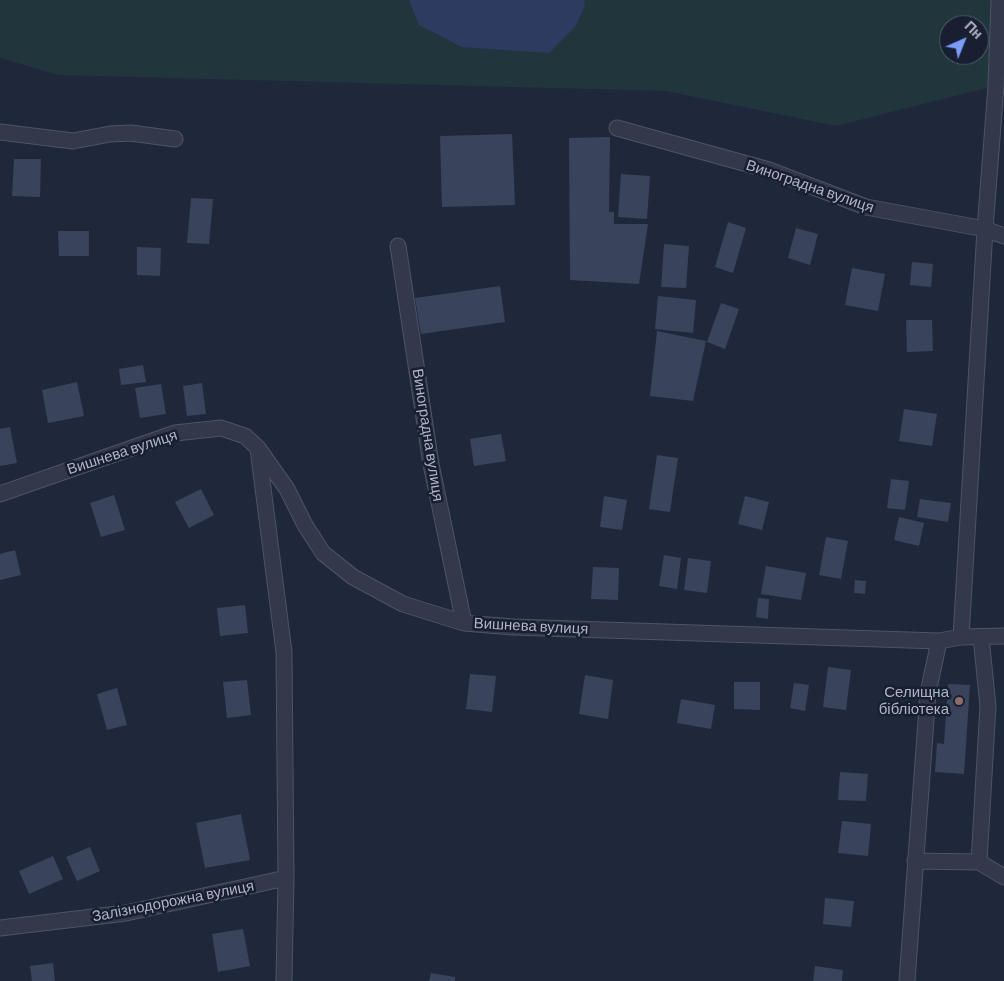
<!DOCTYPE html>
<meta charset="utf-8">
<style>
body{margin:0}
#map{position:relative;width:1004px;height:981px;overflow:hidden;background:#1f273b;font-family:Barlow,sans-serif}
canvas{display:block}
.north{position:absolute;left:939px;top:15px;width:50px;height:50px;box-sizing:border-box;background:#181f30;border:1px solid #545b6d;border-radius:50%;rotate:44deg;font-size:14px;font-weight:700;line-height:20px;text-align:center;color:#adb4c8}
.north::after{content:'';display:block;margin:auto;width:18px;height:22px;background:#7b9bff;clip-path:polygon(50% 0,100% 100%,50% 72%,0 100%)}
</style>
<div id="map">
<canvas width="1004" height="981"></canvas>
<div class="north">Пн</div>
</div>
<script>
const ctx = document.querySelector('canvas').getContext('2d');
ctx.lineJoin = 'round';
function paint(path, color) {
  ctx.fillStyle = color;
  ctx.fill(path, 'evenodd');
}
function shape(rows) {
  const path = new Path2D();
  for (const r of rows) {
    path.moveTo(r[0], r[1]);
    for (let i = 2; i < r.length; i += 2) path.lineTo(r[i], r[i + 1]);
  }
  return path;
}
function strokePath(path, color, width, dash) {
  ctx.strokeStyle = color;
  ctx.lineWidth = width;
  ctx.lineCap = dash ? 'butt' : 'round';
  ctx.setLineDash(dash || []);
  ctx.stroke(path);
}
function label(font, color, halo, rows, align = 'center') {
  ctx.font = font + ' Barlow,sans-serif';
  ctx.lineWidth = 5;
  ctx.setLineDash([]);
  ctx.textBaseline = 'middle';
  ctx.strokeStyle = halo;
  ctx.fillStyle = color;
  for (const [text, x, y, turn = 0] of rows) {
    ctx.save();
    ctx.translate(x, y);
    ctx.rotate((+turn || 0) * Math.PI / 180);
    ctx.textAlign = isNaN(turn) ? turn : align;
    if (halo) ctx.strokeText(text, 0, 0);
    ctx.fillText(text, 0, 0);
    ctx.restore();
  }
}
paint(shape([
 [0,0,1004,0,1004,86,995,86,836,126,666,91,58,75,0,58],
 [949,25,979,25,979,55,949,55]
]), '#21353c');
paint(shape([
 [409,0,584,0,585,6,575,27,549,53,462,47,419,25]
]), '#2d3b60');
paint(shape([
 [512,134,515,205,442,207,440,136],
 [610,137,609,212,614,212,614,224,648,224,639,284,570,280,569,138],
 [14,159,41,159,40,197,12,196],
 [621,174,650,176,647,219,618,217],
 [191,198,213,199,209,244,187,243],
 [728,222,746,228,733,273,715,267],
 [796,228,818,234,810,265,788,258],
 [58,231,89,231,89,256,59,256],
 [664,244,689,246,686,288,661,287],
 [137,247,161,248,160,276,137,275],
 [912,262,933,264,931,287,910,285],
 [852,268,885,274,878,311,845,305],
 [500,286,505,322,421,334,415,298],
 [658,296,696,300,693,333,655,329],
 [721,303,739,309,725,349,707,342],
 [906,320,932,320,933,351,907,352],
 [657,331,706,341,693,401,650,396],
 [143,365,146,382,121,385,119,369],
 [77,382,84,416,48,423,42,390],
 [202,383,206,414,187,416,183,386],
 [161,384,166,414,140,418,135,388],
 [904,409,937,414,932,446,899,441],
 [10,427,17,463,0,466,0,429],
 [501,434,506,461,474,466,470,439],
 [657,455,678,458,670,512,649,509],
 [891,479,909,481,905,510,887,508],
 [201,489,214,515,189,528,175,502],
 [114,495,125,530,101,537,90,503],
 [604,496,627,500,622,530,600,527],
 [745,496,769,502,762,530,738,524],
 [920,499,951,503,948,522,917,517],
 [899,517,924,523,919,546,894,540],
 [826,537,848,541,841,579,819,575],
 [15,550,21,575,0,580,0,554],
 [664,555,681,558,677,589,659,586],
 [688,558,711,561,707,593,684,590],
 [766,566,806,573,801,600,761,594],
 [593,567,619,568,618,600,591,599],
 [855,580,866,581,865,594,854,593],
 [758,598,769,599,768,619,756,617],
 [245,605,248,633,220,636,217,608],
 [828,667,851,670,846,710,823,707],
 [470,674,496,676,492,712,466,709],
 [585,675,613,680,608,719,579,714],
 [247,680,251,715,227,718,223,682],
 [734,682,760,682,760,710,734,709],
 [794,683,809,685,805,711,790,708],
 [948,684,970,685,964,774,935,772,937,743,944,744],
 [117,688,127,725,107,730,97,694],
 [681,699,715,705,711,729,677,723],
 [840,772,868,774,866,801,838,800],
 [241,814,250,860,205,868,196,823],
 [842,821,871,824,868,856,838,853],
 [90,847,100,871,77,881,66,857],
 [53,856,63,879,29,894,19,871],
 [825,898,854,901,851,927,823,924],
 [243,929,250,966,218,972,212,934],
 [53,963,55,981,32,981,30,966],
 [815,966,843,970,842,981,813,981],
 [431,973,455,977,455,981,429,981]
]), '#3a435c');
const minor = shape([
 [617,128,769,170,866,207,985,229,1004,236],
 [0,132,73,141,110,134,131,133,175,139],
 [398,246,431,464,464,623],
 [258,449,284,652,286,878,284,981],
 [0,494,175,433,221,428,245,436,258,448,287,489,305,525,323,553,353,577,403,604,464,623,513,627,939,641,961,637,1004,636],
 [961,637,985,229,996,86,999,0],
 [915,861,979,862,1004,877],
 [979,862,988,706,981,637],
 [0,928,126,913,286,878],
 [907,981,928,693,939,641]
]);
strokePath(minor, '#4d5466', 17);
strokePath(minor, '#33394b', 15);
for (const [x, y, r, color] of [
 [959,701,5,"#8d6e63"]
]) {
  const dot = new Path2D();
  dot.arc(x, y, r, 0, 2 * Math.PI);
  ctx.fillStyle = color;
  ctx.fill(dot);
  strokePath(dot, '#181f30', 2);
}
label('15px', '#adb4c8', '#181f30', [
 ["Виноградна вулиця",810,186,19],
 ["Виноградна вулиця",428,435,81],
 ["Вишнева вулиця",122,452,-18],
 ["Вишнева вулиця",531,626,3],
 ["Залізнодорожна вулиця",173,901,-11]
]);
label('15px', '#adb4c8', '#181f30', [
 ["Селищна",949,692],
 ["бібліотека",949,709]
], 'right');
</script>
